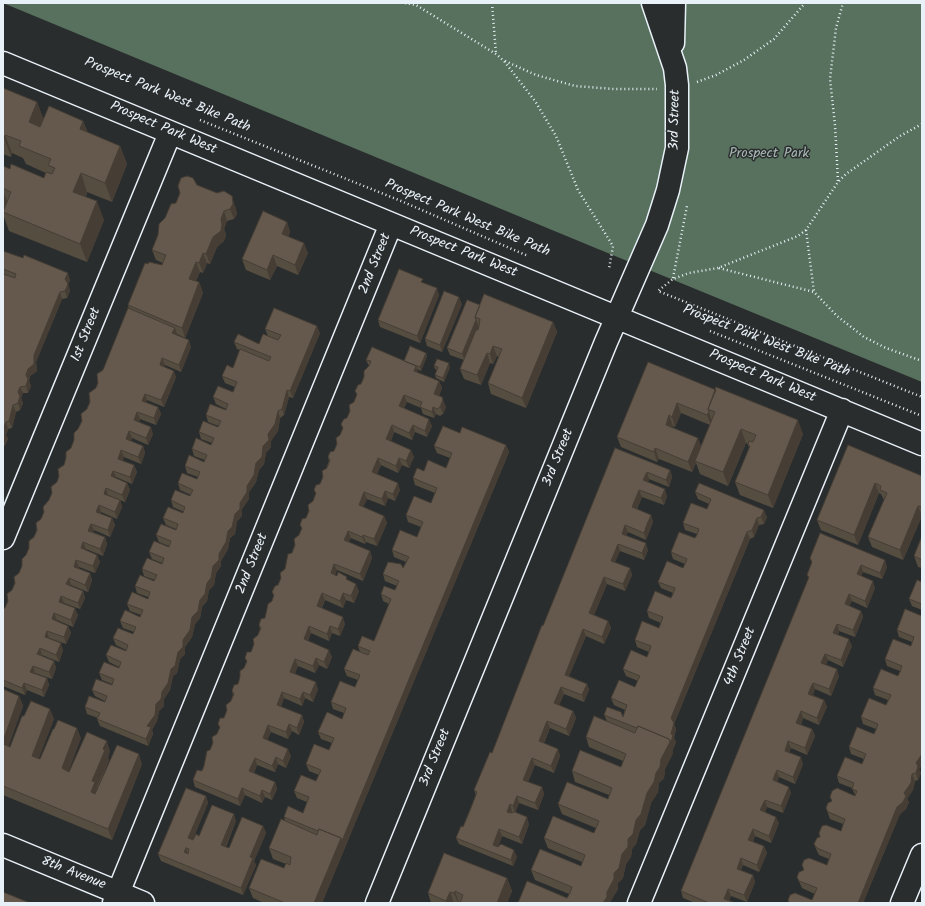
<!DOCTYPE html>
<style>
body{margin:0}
#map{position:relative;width:925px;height:906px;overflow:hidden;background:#2a2d2e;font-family:Kalam,sans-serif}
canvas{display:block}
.frame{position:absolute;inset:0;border:4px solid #e8f1f8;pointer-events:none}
</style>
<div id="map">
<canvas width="925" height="906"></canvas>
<div class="frame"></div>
</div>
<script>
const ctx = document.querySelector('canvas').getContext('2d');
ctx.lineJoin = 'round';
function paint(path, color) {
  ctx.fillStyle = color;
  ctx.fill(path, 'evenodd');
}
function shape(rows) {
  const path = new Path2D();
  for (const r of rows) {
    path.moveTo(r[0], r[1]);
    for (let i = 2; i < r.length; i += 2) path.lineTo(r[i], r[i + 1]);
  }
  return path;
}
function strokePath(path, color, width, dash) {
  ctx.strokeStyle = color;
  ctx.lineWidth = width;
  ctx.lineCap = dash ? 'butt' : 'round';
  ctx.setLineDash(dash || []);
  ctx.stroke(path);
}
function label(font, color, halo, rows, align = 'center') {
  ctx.font = font + ' Kalam,sans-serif';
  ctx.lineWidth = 3;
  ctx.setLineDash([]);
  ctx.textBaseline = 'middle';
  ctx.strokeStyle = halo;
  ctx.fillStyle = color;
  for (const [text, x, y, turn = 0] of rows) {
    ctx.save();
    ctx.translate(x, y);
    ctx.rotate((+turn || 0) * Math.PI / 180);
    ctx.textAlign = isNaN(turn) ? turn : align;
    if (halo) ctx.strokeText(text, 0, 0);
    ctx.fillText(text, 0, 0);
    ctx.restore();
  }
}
paint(shape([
 [3,3,922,3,922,382,598,249]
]), '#58715e');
const minor = shape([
 [673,43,674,3],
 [3,63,922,444],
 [3,538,170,133],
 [3,845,143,903],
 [114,903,391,224],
 [377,903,606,342,657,225,668,190,677,148,677,85,675,68,653,3],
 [639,903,842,410],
 [902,903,922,855]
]);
strokePath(minor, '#e8f1f8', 25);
strokePath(shape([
 [405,3,416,5,496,54,504,61,535,101,556,136,578,190,613,246,609,269],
 [492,3,496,54],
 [505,61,536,75,575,86,614,89,657,89],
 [697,82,716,75,744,60,774,39,805,3],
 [200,120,401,201,528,256],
 [922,124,900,136,846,174,838,182,806,230,798,236,718,268,689,273,673,279,658,291,922,397],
 [838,181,835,125,830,79,836,28,843,3],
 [806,230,814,292],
 [719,268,814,292,837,316,864,337,886,348,922,361],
 [673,278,687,206],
 [710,331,922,416]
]), '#e8f1f8', 2.5, [1, 3]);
strokePath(minor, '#2a2d2e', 22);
paint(shape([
 [3,88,37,102,43,119,83,121,88,133,120,146,127,164,112,202,87,192,86,197,104,220,87,262,9,231,4,217,3,220,3,166,10,169,44,178,46,173,26,164,23,158,12,153,11,157,3,154],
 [197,185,235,206,237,214,234,219,227,221,224,229,226,235,224,241,217,247,210,264,207,263,203,273,200,272,196,281,199,282,203,293,185,338,177,334,177,335,191,347,181,372,165,365,164,367,176,377,164,407,147,400,146,402,158,407,161,414,156,425,140,419,139,422,153,434,148,445,132,438,131,441,143,446,145,453,141,464,124,457,122,461,134,465,137,472,132,484,116,477,115,478,127,483,130,490,125,502,108,495,108,496,120,500,122,507,117,519,101,512,101,514,112,518,115,525,110,537,94,530,93,532,105,537,107,544,103,556,86,549,86,550,97,555,100,562,95,573,79,567,78,568,90,573,92,580,88,592,71,585,71,586,83,591,85,598,80,609,64,603,64,604,78,615,73,627,57,620,56,621,68,626,71,633,66,644,49,638,63,650,59,662,42,655,42,656,54,661,56,668,52,679,35,673,35,674,47,678,49,685,44,697,27,690,25,695,3,686,3,609,5,608,103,370,129,309,128,305,148,264,162,265,163,263,156,260,152,250,165,218,176,203],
 [287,222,290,232,288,237,308,253,298,275,277,266,270,280,246,270,242,259],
 [3,251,70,280,68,285,70,291,67,298,62,299,36,362,37,371,30,376,29,381,31,386,28,393,23,393,21,398,23,403,20,410,16,412,12,428,8,429,6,435,8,439,5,445,3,447],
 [425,283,439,295,420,343,380,327,378,320],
 [462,304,442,352,427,346,425,339],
 [480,305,553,322,557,332,526,408,491,394,488,383,499,357,497,356,493,364,490,363,481,385,464,379,460,369,464,360,450,355,447,348],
 [265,329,320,333,293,398,289,397,284,415,280,418,278,431,271,441,271,447,266,453,264,464,259,470,256,482,249,492,249,499,242,509,242,516,237,521,235,534,230,538,228,549,221,561,221,566,216,573,214,585,209,590,207,601,202,607,200,618,195,624,192,637,185,647,185,654,180,659,177,673,173,676,170,690,164,699,164,706,159,711,157,721,152,730,153,734,148,746,100,726,97,719,98,718,87,714,85,707,105,702,105,701,95,696,92,690,112,685,112,684,102,680,99,673,119,668,119,667,109,662,106,655,126,651,126,650,116,645,113,638,133,634,134,632,123,628,120,621,140,617,141,615,130,611,127,604,148,599,148,597,137,593,135,586,154,581,155,580,144,576,142,569,162,564,162,563,152,559,149,552,169,547,169,546,159,542,156,535,176,530,176,529,166,525,163,518,183,513,184,512,173,507,171,500,190,496,191,495,180,490,178,483,197,479,198,477,187,473,185,466,204,462,205,460,194,456,192,449,211,445,212,443,201,439,199,432,218,427,219,426,208,422,206,415,226,410,226,409,216,404,213,397,233,392,235,387,225,383,222,376,233,368,240,350,237,349,234,342,259,344,278,340,268,336],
 [426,353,427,356,421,371,417,369,418,373,439,381,442,388,439,396,446,407,443,414,440,416,436,414,434,418,423,414,421,408,407,402,404,408,432,426,427,437,415,432,412,440,394,432,391,441,414,457,409,468,402,465,398,473,381,465,377,474,400,490,395,501,388,498,385,506,367,499,363,507,384,516,387,523,377,546,366,542,365,544,351,538,349,541,349,542,370,551,372,558,363,581,337,570,335,575,349,581,359,591,354,603,346,600,343,608,325,600,322,608,345,624,340,636,332,633,329,641,311,633,308,641,332,657,327,669,319,665,315,673,298,666,295,673,318,689,313,702,305,698,302,706,284,698,281,707,302,715,304,722,299,735,292,731,288,739,271,732,267,740,291,756,286,768,278,764,275,772,257,765,254,773,275,782,277,789,272,800,265,797,262,803,245,795,240,806,195,787,193,780,202,771,210,750,220,728,218,724,224,718,233,695,232,691,238,684,247,662,245,658,251,652,260,629,259,625,265,618,272,601,274,596,272,592,278,585,302,529,300,525,306,518,316,494,314,490,320,484,329,461,328,457,334,451,343,429,341,424,347,418,357,395,355,391,361,384,369,366,366,360,404,361],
 [648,362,803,434,773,508,740,495,735,482,749,448,748,445,748,444,746,443,728,486,700,474,696,463,692,472,659,459,657,462,621,447,617,437],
 [681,413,710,425,701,446,672,427,673,426,675,427],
 [434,366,450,367,444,382,436,378,435,375,437,370,435,369],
 [460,433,506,445,509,452,322,903,264,903,253,898,249,888,284,868,286,864,273,859,269,848,285,821,284,817,303,813,307,802,297,798,294,791,316,781,319,775,309,771,306,764,329,750,332,743,321,739,318,732,342,719,344,713,333,709,331,702,355,687,358,680,347,676,344,669,360,652,358,646,374,641,389,604,383,601,381,594,395,590,397,586,385,581,383,574,403,568,406,562,394,557,392,550,417,537,421,527,408,522,406,515,431,503,435,493,415,485,413,478,424,471,446,468,450,458,437,453,434,446],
 [848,445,922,476,922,516,903,560,872,547,868,537,884,500,881,494,879,493,858,545,821,530,817,520],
 [615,448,670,470,672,477,669,487,649,479,648,482,667,496,664,505,642,497,637,509,651,515,653,522,646,540,628,532,626,536,648,550,644,560,620,551,615,562,630,568,632,575,625,591,607,584,594,615,608,621,611,628,604,644,586,636,569,676,587,684,589,690,584,702,564,694,559,705,573,711,576,718,569,736,550,728,544,743,558,749,560,756,554,773,535,765,528,782,542,787,544,794,538,810,519,803,515,813,529,824,522,844,502,836,498,847,517,857,513,866,459,844,456,838,463,827,476,795,474,790,492,753],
 [695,492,767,517,764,524,759,525,754,537,750,539,674,724,676,729,674,738,676,742,673,749,673,753,665,769,664,778,659,783,658,792,651,803,645,825,640,830,636,844,632,849,631,857,626,864,623,878,618,883,618,889,610,902,567,898,569,894,535,880,531,870,581,866,582,862,548,848,544,838,594,833,596,828,562,814,558,804,608,799,609,795,575,782,572,771,621,767,623,761,589,747,586,737,607,721,604,715,623,717,625,710,614,705,611,698,635,687,638,681,626,676,623,669,647,657,649,652,637,647,635,640,659,628,661,623,649,618,647,611,671,598,673,593,661,588,658,582,683,568,685,564,673,559,671,552,695,538,697,534,685,530,683,523,707,509,709,504,698,499],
 [922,536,922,568,918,567,914,556],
 [810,558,887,567,882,579,863,572,861,576,875,588,867,608,852,601,849,606,861,611,863,617,855,637,839,631,838,635,852,646,843,667,828,660,826,665,839,676,831,696,815,689,813,694,813,695,824,700,827,707,819,725,803,718,801,725,812,729,815,736,807,755,791,748,789,753,803,764,795,784,779,777,777,782,791,793,783,813,767,807,765,812,779,823,771,843,755,836,753,842,764,846,767,853,759,872,743,865,741,870,753,875,755,882,747,902,731,896,729,900,735,903,695,903,683,898,681,891,809,579,807,575,812,563],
 [922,582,922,610,912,606,909,599],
 [922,616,922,765,919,769,921,773,918,780,915,781,913,790,907,799,909,802,906,809,900,814,863,903,789,903,812,900,815,894,802,888,797,877,804,870,802,865,827,865,829,859,819,855,817,851,814,844,841,831,843,824,830,819,826,808,855,795,852,788,839,783,837,776,862,764,864,759,851,754,849,747,874,734,876,729,863,724,861,717,886,705,888,700,875,695,873,688,898,676,900,671,887,666,885,659,911,646,912,642,899,637,897,630],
 [3,689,19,696,23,706,8,746,10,747,24,716,54,719,38,759,40,759,81,738,68,771,69,772,110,751,108,758,109,760,98,788,142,764,112,840,3,795],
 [206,796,208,803,193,839,236,821,226,847,229,848,263,826,266,833,254,861,256,865,243,895,161,861,158,854],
 [507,878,512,891,507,903,431,903,428,893]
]), '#564d41');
paint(shape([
 [37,102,44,120,35,141,29,122],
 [83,121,90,139,80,129],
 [5,135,12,153,11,157,4,138],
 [120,146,127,164,112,202,105,183],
 [81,173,87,192,80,210,73,192],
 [3,191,9,206,3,212],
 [232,196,235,206,237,214,234,219,230,209],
 [97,201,104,220,87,262,80,244],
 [224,211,227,221,224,229,226,235,224,241,217,247,210,264,206,254],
 [287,222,290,232,285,244,282,234],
 [304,243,308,253,298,275,295,265],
 [203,253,207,263,203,273,199,263],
 [273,255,277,266,270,280,267,270],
 [196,262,200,272,193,289,189,279],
 [68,273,70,280,68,285,70,291,67,298,65,291,65,279],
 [199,282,203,293,185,338,182,328],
 [437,288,439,295,420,343,417,336],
 [60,292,62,299,36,362,37,371,30,376,29,381,31,386,28,393,26,386,26,375],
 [459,297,462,304,442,352,440,345],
 [476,320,479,327,465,361,462,354],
 [553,322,557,332,526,408,522,398],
 [317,326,320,333,293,398,290,391],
 [175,328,177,334,175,340,172,333],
 [189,340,191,347,181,372,179,365],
 [493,346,497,356,493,364,490,354],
 [426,353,427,356,421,371,420,367],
 [487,353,490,363,481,385,477,375],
 [162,358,165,365,162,372,160,365],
 [449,363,450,367,444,382,443,378],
 [416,366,418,373,414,371],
 [174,371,176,377,164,407,161,400],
 [439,381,442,388,437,401,434,394],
 [20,387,23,393,21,398,23,403,20,410,18,403,18,392],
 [287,390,289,397,284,415,282,409],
 [145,394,147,400,144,407,142,401],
 [404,395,407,402,402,413,399,406],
 [443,400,446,407,443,414,440,407],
 [677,403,681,413,675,427,672,417],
 [13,405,16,412,12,428,9,421],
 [158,407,161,414,156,425,154,418],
 [433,407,436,414,434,418,432,412],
 [278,411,280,418,278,431,271,441,271,447,266,453,264,464,259,470,256,482,249,492,249,499,242,509,242,516,237,521,235,534,230,538,228,549,221,561,221,566,216,573,214,585,209,590,207,601,202,607,200,618,195,624,192,637,185,647,185,654,180,659,177,673,173,676,170,690,164,699,164,706,159,711,157,721,152,730,153,734,148,746,146,739,147,726],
 [137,412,140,419,136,427,134,420],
 [709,412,712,422,711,425,707,415],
 [669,415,673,426,669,435,666,425],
 [429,419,432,426,427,437,425,431],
 [798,420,803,434,773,508,768,495],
 [6,422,8,429,6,435,8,439,5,445,3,438,3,429],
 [392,425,394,432,389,446,386,439],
 [413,425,415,432,412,440,409,433],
 [151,427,153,434,148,445,146,438],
 [741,429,746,443,728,486,723,472],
 [129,431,132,438,129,446,126,439],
 [698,438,702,448,695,461,696,463,692,472,688,462],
 [506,445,509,452,322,903,314,903],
 [143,446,145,453,141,464,138,457],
 [655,448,659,459,657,462,654,452],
 [121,450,124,457,121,466,118,459],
 [411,450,414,457,409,468,406,461],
 [378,458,381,465,375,479,372,472],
 [399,458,402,465,398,473,396,466],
 [134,465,137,472,132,484,130,477],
 [670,470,672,477,669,487,666,480],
 [113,471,116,477,113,483,111,476],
 [647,472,649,479,646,487,643,480],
 [127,483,130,490,125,502,122,495],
 [398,483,400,490,395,501,393,494],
 [875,483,879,493,858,545,854,535],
 [106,488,108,495,106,501,104,494],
 [665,489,667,496,664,505,661,498],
 [639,490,642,497,635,514,632,507],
 [385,491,388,498,385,506,382,499],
 [364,492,367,499,361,512,359,505],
 [120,500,122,507,117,519,115,512],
 [99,505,101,512,98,519,96,512],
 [918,506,922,516,903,560,900,550],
 [764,510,767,517,764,524,761,517],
 [651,515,653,522,646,540,644,533],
 [384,516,387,523,377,546,374,539],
 [112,518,115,525,110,537,108,530],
 [757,518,759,525,754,537,752,530],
 [91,524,94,530,91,538,88,531],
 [625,525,628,532,624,541,622,534],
 [348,531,351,538,347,547,344,540],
 [747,532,750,539,674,724,676,729,674,738,676,742,673,749,673,753,665,769,664,778,659,783,658,792,651,803,645,825,640,830,636,844,632,849,631,857,626,864,623,878,618,883,618,889,610,903,603,903,607,892,669,739,671,734,671,718],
 [363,535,366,542,365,544,362,537],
 [105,537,107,544,103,556,100,549],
 [83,542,86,549,84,555,81,548],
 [646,543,648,550,644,560,642,553],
 [618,544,620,551,613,567,611,561],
 [370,551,372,558,363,581,360,574],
 [97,555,100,562,95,573,93,566],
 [76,560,79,567,76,573,74,567],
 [885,560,887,567,882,579,880,573],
 [334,564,337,570,333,580,331,573],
 [861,565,863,572,859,581,857,574],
 [630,568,632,575,625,591,623,584],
 [90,573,92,580,88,592,85,585],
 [604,577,607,584,592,620,589,613],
 [69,578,71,585,69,591,66,584],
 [873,581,875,588,867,608,865,601],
 [356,584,359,591,354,603,351,596],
 [83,591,85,598,80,609,78,603],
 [322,593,325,600,319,613,317,606],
 [343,593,346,600,343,608,340,601],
 [849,594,852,601,847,611,845,604],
 [61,596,64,603,62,609,59,602],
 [75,608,78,615,73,627,71,620],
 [861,611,863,617,855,637,853,630],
 [54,613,57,620,54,626,52,619],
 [343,617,345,624,340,636,338,629],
 [608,621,611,628,604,644,602,637],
 [837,624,839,631,836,640,833,633],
 [68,626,71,633,66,644,64,637],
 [309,626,311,633,306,646,304,639],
 [330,626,332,633,329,641,327,634],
 [583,629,586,636,567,681,565,675],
 [47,631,49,638,47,643,45,637],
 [849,639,852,646,843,667,841,660],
 [61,643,63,650,59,662,56,655],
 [40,648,42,655,40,661,37,654],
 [329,650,332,657,327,669,324,662],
 [825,654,828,660,824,670,821,663],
 [316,658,319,665,315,673,313,666],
 [295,659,298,666,293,678,290,672],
 [54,661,56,668,52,679,49,672],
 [33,666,35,673,33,679,30,672],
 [837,669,839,676,831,696,829,689],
 [47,678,49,685,44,697,42,690],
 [316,682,318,689,313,702,310,695],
 [24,683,27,690,25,695,22,688],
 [813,683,815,689,811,700,808,694],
 [587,684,589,690,584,702,582,695],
 [561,687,564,694,557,710,554,703],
 [282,692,284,698,279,712,277,705],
 [303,692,305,698,302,706,300,699],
 [19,696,23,706,6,754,3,746,3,741],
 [824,700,827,707,819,725,817,718],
 [50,709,54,719,36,766,32,756],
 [573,711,576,718,569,736,566,729],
 [801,711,803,718,799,730,796,723],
 [302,715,304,722,299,735,297,728],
 [547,721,550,728,541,748,539,741],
 [289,724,292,731,288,739,286,732],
 [268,725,271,732,265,745,263,738],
 [77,728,81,738,66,779,62,768],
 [812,729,815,736,807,755,805,748],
 [107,741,110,751,108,758,109,760,97,787,99,792,95,803,91,792,92,781],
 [788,741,791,748,787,758,785,751],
 [288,749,291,756,286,768,283,761],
 [558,749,560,756,554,773,551,766],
 [139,754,142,764,112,840,108,829],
 [922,754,922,765,919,769,921,773,918,780,916,773,916,763],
 [276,757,278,764,275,772,272,766],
 [801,757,803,764,795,784,793,777],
 [255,758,257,765,252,778,249,771],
 [532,758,535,765,526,787,523,780],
 [777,770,779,777,775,787,773,780],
 [912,774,915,781,913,790,907,799,909,802,906,809,900,814,863,903,858,903,883,841,897,807,904,793],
 [275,782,277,789,272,800,270,794],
 [542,787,544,794,538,810,535,803],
 [789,787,791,793,783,813,781,806],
 [242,788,245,795,240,806,238,799],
 [262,790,265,797,262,803,260,796],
 [206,796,208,803,191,844,188,838],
 [517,796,519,803,515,813,513,806],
 [765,800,767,807,763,817,760,810],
 [510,804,512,811,509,819,507,812],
 [234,814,236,821,223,852,221,845],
 [527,817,529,824,522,844,519,837],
 [776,817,779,823,771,843,769,836],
 [263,826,266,833,254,861,256,865,243,895,241,888,250,857],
 [499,829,502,836,496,852,493,845],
 [753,829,755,836,751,847,748,840],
 [764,846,767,853,759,872,757,865],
 [186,848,188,855,184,852],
 [514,850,517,857,513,866,511,860],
 [741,858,743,865,739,875,737,869],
 [753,875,755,882,747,902,744,895],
 [507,878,512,891,507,903,497,903],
 [728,889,731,896,728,903,724,899],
 [455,891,459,903,458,903,454,893],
 [450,892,454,903,447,903,446,901]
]), '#463e35');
const building = shape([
 [3,88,37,102,29,122,40,127,49,106,83,121,80,129,120,146,105,183,81,173,73,192,97,201,80,244,3,212,11,192,3,188,3,166,10,169,11,164,44,178,46,172,52,174,55,168,48,165,51,159,19,146,21,141,5,135,4,138,3,138,3,88],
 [187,176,193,178,197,185,217,193,224,191,232,196,233,204,230,209,224,211,221,219,222,225,221,231,213,237,206,254,203,253,199,263,196,262,189,279,199,282,182,328,128,305,145,263,148,264,149,262,162,265,166,255,152,250,158,235,159,224,165,218,171,204,176,203,180,193,178,186,181,178,187,176],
 [263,211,287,222,282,234,304,243,295,265,273,255,267,270,242,259,263,211],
 [3,251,23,258,24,255,68,273,65,279,68,284,65,291,60,292,34,355,34,364,28,369,26,375,28,379,26,386,20,387,18,392,20,396,18,403,13,405,9,421,6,422,3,429,5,432,3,438,3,274,15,278,16,274,3,269,3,251],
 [399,269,423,279,421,282,437,288,417,336,378,320,399,269],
 [444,291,459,297,440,345,425,339,444,291],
 [484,294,553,322,522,398,488,383,502,349,493,346,490,354,487,353,477,375,460,369,476,330,478,330,479,326,480,319,475,317,484,294],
 [467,300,480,305,475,317,476,320,462,354,447,348,467,300],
 [128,308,175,328,172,333,189,340,179,365,162,358,160,365,174,371,161,400,145,394,142,401,158,407,154,418,137,412,134,420,151,427,146,438,129,431,126,439,143,446,138,457,121,450,118,459,134,465,130,477,113,471,111,476,127,483,122,495,106,488,104,494,120,500,115,512,99,505,96,512,112,518,108,530,91,524,88,531,105,537,100,549,83,542,81,548,97,555,93,566,76,560,74,567,90,573,85,585,69,578,66,584,83,591,78,603,61,596,59,602,75,608,71,620,54,613,52,619,68,626,64,637,47,631,45,637,61,643,56,655,40,648,37,654,54,661,49,672,33,666,30,672,47,678,42,690,24,683,22,688,3,680,3,609,5,608,8,601,7,594,12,590,15,583,14,577,19,573,22,566,22,559,26,555,29,548,29,541,34,537,37,530,36,523,41,519,44,512,43,507,49,500,52,493,51,487,57,482,59,476,58,469,64,465,66,458,66,452,71,448,74,440,74,433,78,429,82,421,81,414,87,409,90,402,89,393,96,388,98,383,97,374,103,370,128,308],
 [274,308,317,326,290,391,287,390,282,409,278,411,275,424,268,434,269,440,263,446,262,457,256,463,254,475,247,486,247,492,240,503,240,509,235,514,232,527,228,531,226,542,219,554,219,560,213,566,211,578,207,583,205,594,200,600,198,611,192,617,190,630,183,640,183,647,178,652,175,666,171,669,168,683,162,692,161,699,156,704,155,715,147,726,151,727,146,739,97,719,100,713,85,707,89,696,105,702,107,696,92,690,96,679,112,685,114,679,99,673,104,662,119,668,121,662,106,655,111,645,126,651,128,645,113,638,118,628,133,634,136,627,120,621,125,610,140,617,143,610,127,604,132,592,148,599,150,592,135,586,140,575,154,581,157,575,142,569,147,558,162,564,164,558,149,552,154,541,169,547,171,541,156,535,161,524,176,530,178,524,163,518,168,507,183,513,185,507,171,500,175,490,190,496,193,490,178,483,182,473,197,479,200,472,185,466,189,455,204,462,207,455,192,449,196,438,211,445,214,438,199,432,203,421,218,427,221,421,206,415,210,404,226,410,228,404,213,397,218,386,233,392,237,382,222,376,227,365,233,368,240,349,269,361,271,357,234,342,238,334,259,344,263,334,278,340,281,335,265,329,274,308],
 [410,346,426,353,420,367,404,361,410,346],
 [372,347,416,366,414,371,439,381,434,394,442,397,443,400,440,407,437,409,433,407,432,412,420,407,422,402,404,395,399,406,429,419,425,431,413,425,409,433,392,425,386,439,411,450,406,461,399,458,396,466,378,458,372,472,398,483,393,494,385,491,382,499,364,492,359,505,384,516,374,539,363,535,362,537,348,531,347,534,344,540,370,551,360,574,334,564,331,573,337,576,338,572,347,577,346,579,356,584,351,596,343,593,340,601,322,593,317,606,343,617,338,629,330,626,327,634,309,626,304,639,329,650,324,662,316,658,313,666,295,659,290,672,316,682,310,695,303,692,300,699,282,692,277,705,302,715,297,728,289,724,286,732,268,725,263,738,288,749,283,761,276,757,272,766,255,758,249,771,275,782,270,794,262,790,260,796,242,788,238,799,193,780,197,770,202,771,204,766,207,751,210,750,213,743,212,737,217,734,220,727,218,724,220,718,224,718,227,710,226,705,231,701,234,694,232,691,234,685,238,684,240,677,240,671,244,668,247,661,245,658,247,652,251,652,254,644,253,639,258,635,261,628,259,625,261,619,265,618,268,604,272,601,274,595,272,592,275,586,278,585,281,578,280,573,285,569,288,554,292,553,295,545,294,539,299,535,302,528,300,525,302,519,306,518,309,511,308,505,313,501,316,493,314,490,316,485,320,484,323,477,322,471,327,468,330,460,328,457,330,452,334,451,337,444,336,438,340,435,343,428,341,424,344,419,347,418,350,411,349,405,354,402,357,394,355,391,358,385,361,384,364,377,364,371,369,366,371,361,366,360,372,347],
 [437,359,449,363,443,378,435,375,438,367,434,366,437,359],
 [648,362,716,390,708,409,709,412,707,415,677,403,672,417,669,415,666,425,698,438,688,462,655,448,654,452,617,437,648,362],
 [716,387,798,420,768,495,735,482,750,446,748,445,749,441,753,442,756,435,741,429,723,472,695,461,715,412,708,409,716,387],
 [443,426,460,433,462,427,506,445,342,841,341,838,319,829,318,831,284,817,288,806,303,813,309,797,294,791,301,775,316,781,321,770,306,764,314,744,329,750,334,738,318,732,327,712,342,719,346,708,331,702,340,681,355,687,360,675,344,669,353,649,368,655,370,651,358,646,362,636,374,641,391,599,381,594,384,586,395,590,399,581,383,574,388,562,401,564,403,568,409,557,392,550,400,530,417,537,423,522,406,515,414,496,431,503,437,488,413,478,417,468,424,471,428,460,446,468,452,453,434,446,443,426],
 [848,445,922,476,922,507,918,506,900,550,868,537,887,493,880,490,881,486,875,483,854,535,817,520,848,445],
 [615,448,670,470,666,480,647,472,643,480,665,489,661,498,639,490,632,507,651,515,647,524,644,533,625,525,622,534,646,543,642,553,618,544,611,561,630,568,623,584,604,577,589,613,608,621,602,637,583,629,565,675,587,684,582,695,561,687,554,703,573,711,566,729,547,721,539,741,558,749,551,766,532,758,523,780,542,787,535,803,517,796,513,806,510,804,507,812,511,813,515,812,527,817,519,837,499,829,493,845,498,847,501,844,514,850,511,860,456,838,461,826,463,827,471,808,477,792,474,790,490,752,492,753,542,625,543,626,615,448],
 [699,483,764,510,761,517,757,518,752,530,747,532,671,718,674,723,671,734,673,735,671,742,669,739,638,726,637,728,604,715,607,707,621,712,623,717,627,705,611,698,619,680,635,687,637,682,640,676,623,669,631,650,647,657,649,652,651,646,635,640,642,621,659,628,663,617,647,611,655,591,671,598,673,594,675,588,658,582,667,561,683,568,685,564,687,559,671,552,679,532,695,538,697,535,699,529,683,523,691,503,707,509,711,499,695,492,699,483],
 [820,533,885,560,880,573,861,565,857,574,873,581,865,601,849,594,845,604,861,611,853,630,837,624,833,633,849,639,841,660,825,654,821,663,837,669,829,689,813,683,811,687,808,694,824,700,817,718,801,711,796,723,812,729,805,748,788,741,785,751,801,757,793,777,777,770,775,774,773,780,789,787,781,806,765,800,760,810,776,817,769,836,753,829,748,840,764,846,757,865,741,858,737,869,753,875,744,895,728,889,724,899,735,903,709,903,681,891,809,577,807,575,812,562,810,558,820,533],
 [922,536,922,560,914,556,922,536],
 [917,580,922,582,922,604,909,599,917,580],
 [905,609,922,616,922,754,916,763,918,766,916,773,912,774,911,783,904,793,906,796,903,802,897,807,858,903,789,903,788,900,790,895,795,893,812,900,817,888,799,881,797,877,799,872,804,870,802,865,804,860,809,858,827,865,831,854,817,848,814,844,817,838,820,837,819,833,822,826,826,825,841,831,845,819,828,812,826,808,828,803,832,801,830,797,832,791,837,788,855,796,857,791,852,789,854,783,837,776,845,757,862,764,866,754,849,747,857,727,874,734,876,730,878,724,861,717,869,698,886,705,891,695,873,688,881,669,898,676,900,672,902,666,885,659,893,639,911,646,914,637,897,630,905,609],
 [3,689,19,696,3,741,3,689],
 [31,701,50,709,32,756,40,759,53,729,54,729,58,720,77,728,62,768,65,770,69,772,87,732,107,741,103,749,105,750,92,781,95,782,91,792,95,794,117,745,139,754,108,829,3,786,3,744,10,747,22,716,24,716,31,701],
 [594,716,635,733,638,726,669,739,670,742,661,759,660,767,656,773,654,782,647,793,641,814,636,820,633,834,628,839,628,847,622,854,619,868,614,873,614,879,607,892,607,897,603,903,518,903,527,881,567,898,570,893,572,887,531,870,540,849,581,866,585,855,544,838,553,816,594,833,599,821,558,804,567,782,608,799,612,788,572,771,580,750,621,767,626,754,586,737,594,716],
 [186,788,206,796,188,838,193,840,196,834,199,836,212,805,234,814,221,845,229,848,242,817,263,826,250,857,253,858,241,888,158,854,186,788],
 [186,848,189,849,188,854,184,852,186,848],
 [281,819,317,835,319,829,341,838,314,903,285,903,249,888,261,859,284,868,286,863,290,865,291,857,269,848,281,819],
 [444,853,507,878,497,903,460,903,463,895,455,891,454,893,450,892,446,901,428,893,444,853],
 [3,892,30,903,3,903,3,892]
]);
paint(building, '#64594c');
strokePath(building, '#463e35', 1);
label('14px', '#e8f1f8', '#2a2d2e', [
 ["Prospect Park West Bike Path",167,96,22],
 ["3rd Street",676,120,-89],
 ["Prospect Park West",163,129,23],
 ["Prospect Park West Bike Path",467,219,23],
 ["Prospect Park West",463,253,22],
 ["2nd Street",376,264,-68],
 ["1st Street",87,335,-68],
 ["Prospect Park West Bike Path",766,342,21],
 ["Prospect Park West",762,377,23],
 ["3rd Street",559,458,-68],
 ["2nd Street",253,564,-68],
 ["4th Street",741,657,-68],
 ["3rd Street",436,758,-68],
 ["8th Avenue",73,874,22]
]);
label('14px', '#a7b7b3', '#2a2d2e', [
 ["Prospect Park",769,155]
]);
</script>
